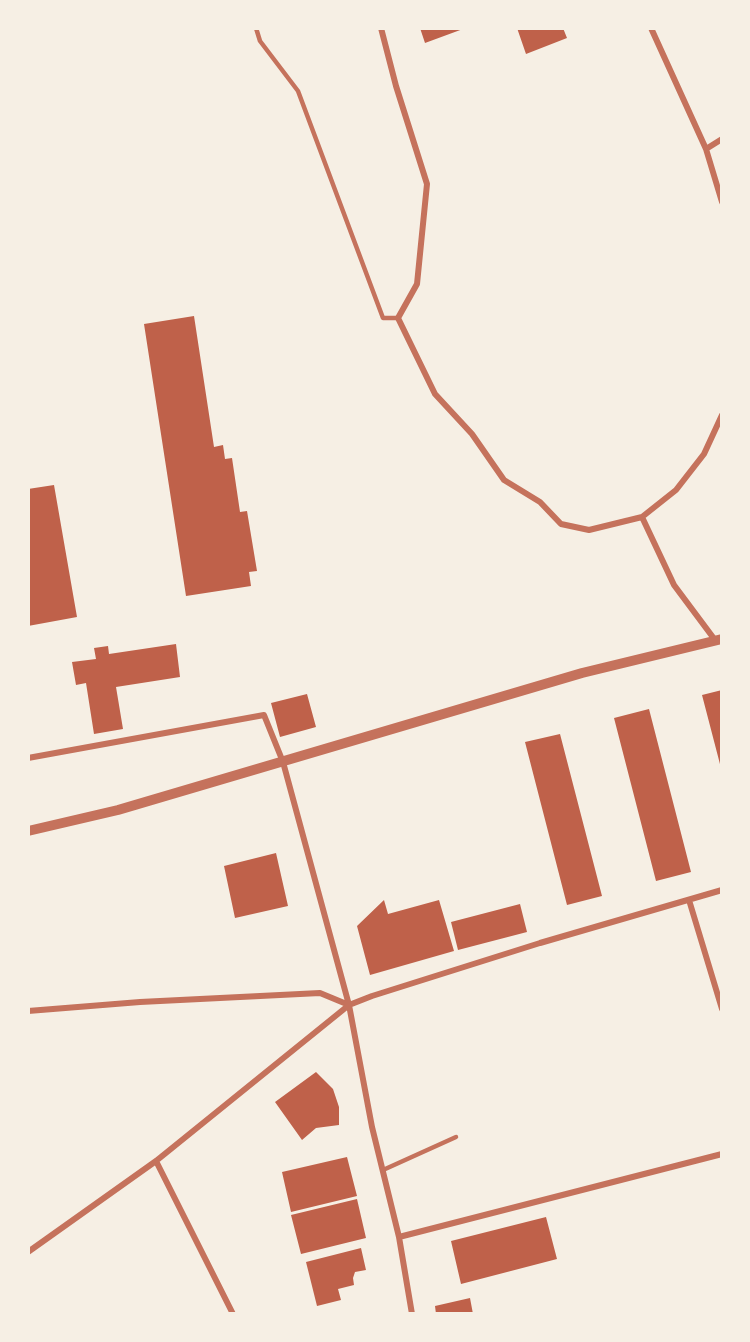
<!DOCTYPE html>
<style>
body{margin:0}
#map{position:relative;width:750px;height:1342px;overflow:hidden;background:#f6efe4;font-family:Karla,sans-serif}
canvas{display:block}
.frame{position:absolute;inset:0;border:30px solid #f6efe4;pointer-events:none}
</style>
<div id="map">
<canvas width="750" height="1342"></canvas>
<div class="frame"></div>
</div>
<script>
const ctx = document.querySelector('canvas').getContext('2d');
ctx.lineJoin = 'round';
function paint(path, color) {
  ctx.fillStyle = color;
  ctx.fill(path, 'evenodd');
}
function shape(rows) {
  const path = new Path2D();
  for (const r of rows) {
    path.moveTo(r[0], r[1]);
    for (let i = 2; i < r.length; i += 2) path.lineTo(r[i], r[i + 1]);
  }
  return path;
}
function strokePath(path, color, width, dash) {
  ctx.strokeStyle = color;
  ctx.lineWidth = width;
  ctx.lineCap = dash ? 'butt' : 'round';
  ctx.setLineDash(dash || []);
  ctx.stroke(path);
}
paint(shape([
 [420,28,463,28,463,29,425,43],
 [517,28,563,28,567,38,526,54],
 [194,316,214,447,223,445,225,459,232,458,240,512,247,511,257,571,249,572,251,586,186,596,144,324],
 [54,485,77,617,28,626,28,489],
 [176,644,180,677,116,687,123,729,94,734,86,683,76,685,72,662,96,659,94,648,108,646,109,654],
 [722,690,722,768,721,768,702,695],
 [307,694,316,727,280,737,271,703],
 [649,709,691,872,656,881,614,718],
 [560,734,602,896,567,905,525,742],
 [276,853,288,906,235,918,224,866],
 [384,900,388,914,439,900,454,951,370,975,357,926],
 [520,904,527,932,458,950,451,922],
 [316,1072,333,1089,339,1107,339,1125,316,1128,302,1140,275,1102],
 [347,1157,357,1196,291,1212,282,1172],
 [357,1199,366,1238,301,1254,291,1215],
 [546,1217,557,1259,461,1284,451,1241],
 [361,1248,366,1270,355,1272,353,1278,354,1285,338,1289,341,1300,317,1306,306,1262],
 [470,1298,473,1314,436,1314,435,1306]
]), '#bf614a');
strokePath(shape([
 [256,28,260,41,298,91,383,318,398,318],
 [383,1170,456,1137]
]), '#c5725c', 4.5);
strokePath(shape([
 [381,28,396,86,427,184,417,284,398,318,435,394,472,434,504,480,540,502,561,524,589,530,642,517,676,490,704,454,722,415],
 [651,28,706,149,722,202],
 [706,149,722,139],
 [642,517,674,585,715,640],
 [28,758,264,715,283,762,349,1005,372,996,540,943,722,890],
 [689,900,722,1009],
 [349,1005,372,1127,399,1237,412,1314],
 [28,1011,140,1002,320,993,349,1005],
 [156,1161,233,1314],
 [399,1237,722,1154],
 [28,1252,156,1161,349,1005]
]), '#c5725c', 6);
strokePath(shape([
 [28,831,118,810,582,673,722,639]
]), '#c5725c', 10);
</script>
